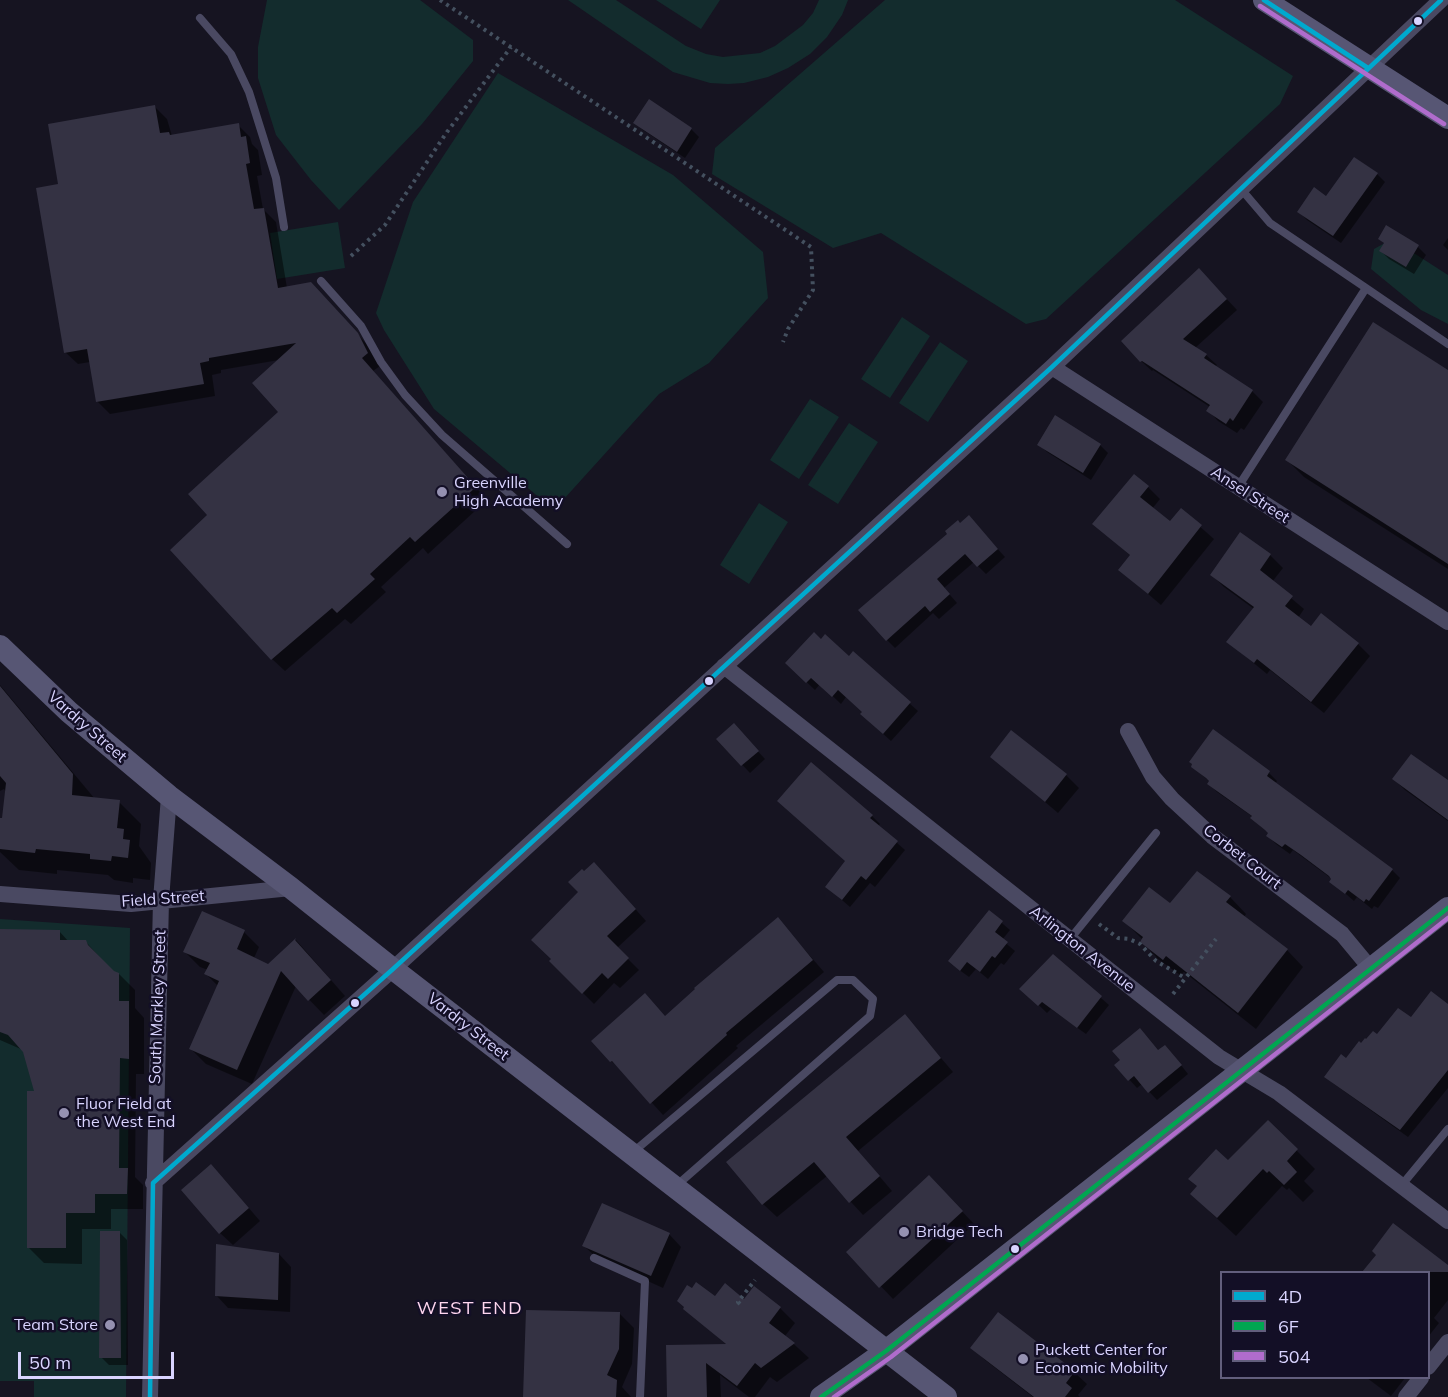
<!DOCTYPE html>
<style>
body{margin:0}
#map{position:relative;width:1448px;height:1397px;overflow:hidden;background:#161421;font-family:Mulish,sans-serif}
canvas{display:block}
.legend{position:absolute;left:1220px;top:1271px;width:210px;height:108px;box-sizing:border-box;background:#130f26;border:2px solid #625e7d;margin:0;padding:8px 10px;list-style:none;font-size:18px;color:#d9d4ff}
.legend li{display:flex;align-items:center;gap:12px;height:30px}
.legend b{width:30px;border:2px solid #625e7d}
.scale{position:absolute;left:18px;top:1352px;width:156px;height:27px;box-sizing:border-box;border:3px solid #d9d4ff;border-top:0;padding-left:8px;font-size:18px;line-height:21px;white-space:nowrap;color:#d9d4ff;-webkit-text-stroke:4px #130f26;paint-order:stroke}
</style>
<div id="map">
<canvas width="1448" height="1397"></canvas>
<ul class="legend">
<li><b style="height:8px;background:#00a9ce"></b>4D</li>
<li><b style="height:8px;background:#00a651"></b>6F</li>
<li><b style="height:8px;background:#b06ccc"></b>504</li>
</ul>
<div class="scale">50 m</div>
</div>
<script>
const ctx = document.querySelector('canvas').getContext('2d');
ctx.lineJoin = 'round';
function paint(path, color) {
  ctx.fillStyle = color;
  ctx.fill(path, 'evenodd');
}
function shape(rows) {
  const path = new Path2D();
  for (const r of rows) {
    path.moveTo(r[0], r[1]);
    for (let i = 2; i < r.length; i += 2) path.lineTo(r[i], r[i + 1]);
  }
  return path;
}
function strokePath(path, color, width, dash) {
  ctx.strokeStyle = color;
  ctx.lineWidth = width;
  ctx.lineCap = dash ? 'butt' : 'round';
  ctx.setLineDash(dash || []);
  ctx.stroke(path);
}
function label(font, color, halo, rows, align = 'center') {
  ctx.font = font + ' Mulish,sans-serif';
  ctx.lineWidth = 5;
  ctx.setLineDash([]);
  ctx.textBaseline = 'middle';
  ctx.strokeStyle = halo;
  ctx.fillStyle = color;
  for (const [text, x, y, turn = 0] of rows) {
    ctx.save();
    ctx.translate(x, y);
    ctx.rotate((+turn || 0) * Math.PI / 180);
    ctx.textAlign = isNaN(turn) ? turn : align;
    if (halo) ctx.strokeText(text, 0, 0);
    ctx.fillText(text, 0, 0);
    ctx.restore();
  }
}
paint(shape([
 [267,0,420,0,473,40,473,61,422,124,339,210,311,180,276,135,258,78,258,47],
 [568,0,616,0,686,46,706,54,723,57,760,53,775,46,803,25,813,13,819,0,848,0,842,15,827,37,810,54,788,68,768,77,744,83,728,84,710,83,673,72],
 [656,0,720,0,701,29],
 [885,0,1175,0,1293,76,1280,104,1046,319,1026,324,881,233,833,248,712,174,715,148],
 [498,73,673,175,763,252,768,298,709,363,659,394,554,510,434,409,384,330,376,313,413,202],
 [338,222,345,268,277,279,270,233],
 [1392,239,1448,275,1448,324,1421,310,1371,269,1374,249],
 [902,317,930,336,890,398,861,379],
 [940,342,968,361,928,422,899,403],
 [810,399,839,417,799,479,770,460],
 [849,423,878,442,838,504,808,485],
 [759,503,788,522,749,584,720,565],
 [0,919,130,928,126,1397,34,1397,34,1381,0,1381]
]), '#132c2d');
paint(shape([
 [649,102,691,129,699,137,685,158,643,130,635,123],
 [155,107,167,119,172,136,238,125,250,137,252,144,258,150,262,175,257,176,263,209,276,222,287,288,324,297,370,348,380,366,373,371,487,500,428,554,423,548,381,587,386,592,351,624,345,619,285,671,272,659,209,515,280,412,279,360,221,370,221,373,212,375,215,396,110,414,97,401,90,362,78,364,65,352,60,185],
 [1377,174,1385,182,1341,243,1307,220,1299,212],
 [1387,227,1418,247,1426,255,1414,274,1389,259,1381,251,1385,244,1380,239],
 [1448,238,1448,250,1443,245],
 [1209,280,1237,310,1195,348,1206,355,1217,365,1215,367,1252,391,1263,402,1244,430,1241,428,1237,433,1218,421,1208,410,1210,407,1153,370,1152,371,1141,361],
 [1448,371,1448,569,1304,477,1287,460],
 [1039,444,1100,445,1108,453,1091,480,1047,452],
 [1148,487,1160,499,1152,509,1170,524,1181,510,1214,539,1161,605,1120,570,1131,556,1094,524],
 [960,525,976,525,1005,557,986,574,974,562,944,588,957,603,939,619,933,613,895,648,887,640,950,534],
 [1241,534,1270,555,1283,568,1272,582,1304,609,1298,618,1311,628,1358,644,1370,656,1324,713,1270,670,1267,674,1228,642,1254,609,1224,587,1212,575],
 [821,641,849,658,853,653,918,711,891,741,870,722,864,712,846,697,841,704,820,684,815,690,795,671],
 [0,685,95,799,119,802,141,824,139,846,151,863,150,880,133,878,133,883,114,880,108,875,57,870,57,874,19,870,0,852,0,819,3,820,6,792,4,789,0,791],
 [1213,731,1269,773,1277,781,1275,784,1392,870,1400,878,1378,908,1374,906,1372,909,1357,897,1354,901,1331,881,1332,879,1293,850,1290,854,1276,844,1268,836,1270,833,1260,826,1252,818,1253,817,1217,792,1209,784,1210,782,1193,767],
 [1012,732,1066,775,1079,788,1058,813,992,757],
 [741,733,765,759,750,773,718,739],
 [1394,779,1448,782,1448,821,1405,790],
 [787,809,872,816,880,824,878,826,905,850,875,887,870,883,850,907,835,894,847,862],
 [585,873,605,875,646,921,617,948,639,970,620,988,614,983,594,1004,551,961,580,892],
 [1230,897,1246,914,1244,917,1287,950,1303,967,1256,1029,1184,972,1180,975,1158,959,1142,942,1143,940,1124,921,1170,905],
 [989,912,1010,930,1002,940,1015,951,1004,965,1001,963,988,979,976,969,969,977,958,969],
 [778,919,824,972,736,1046,738,1048,663,1115,624,1072,611,1061,666,1017],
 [59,931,69,942,86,942,113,972,119,974,135,990,135,1008,144,1018,144,1074,136,1074,135,1177,143,1185,143,1209,111,1209,111,1229,82,1229,82,1264,44,1263,28,1247,36,1093,23,1050,0,1040,0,940],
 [244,932,259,947,254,958,268,965,296,940,345,996,324,1015,296,986,252,1084,206,1064,191,1049,218,986,206,974,208,970,200,967,185,952],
 [1053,956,1109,1005,1086,1034,1051,1009,1047,1013,1022,989],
 [1448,1005,1448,1088,1408,1137,1334,1084,1326,1076,1347,1060,1362,1045,1411,1019],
 [905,1016,953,1072,858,1151,892,1191,863,1215,827,1176,777,1217,763,1204],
 [1159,1051,1173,1055,1188,1074,1157,1100,1142,1084,1137,1088,1116,1065],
 [1268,1122,1315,1169,1304,1181,1314,1191,1303,1202,1289,1188,1287,1190,1282,1186,1236,1236,1210,1212,1198,1187,1228,1163],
 [223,1178,260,1221,233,1245,220,1233],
 [941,1189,974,1224,893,1299,848,1252],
 [119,1232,127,1240,128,1365,109,1365,101,1357],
 [669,1234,681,1247,663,1288,597,1258,584,1246],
 [279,1254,291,1267,290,1312,228,1308,216,1295],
 [1377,1255,1448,1268,1448,1300,1434,1318,1439,1323,1428,1337,1428,1272,1364,1272],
 [755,1288,780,1308,795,1323,785,1336,809,1358,777,1382,770,1377,755,1397,749,1397,720,1375,721,1397,669,1397,668,1347,727,1345,685,1309,715,1298,745,1301],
 [620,1314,634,1328,632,1364,622,1387,631,1397,524,1397],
 [972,1348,1074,1372,1087,1384,1078,1395,1080,1397,1033,1397,985,1360],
 [1367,1378,1405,1378,1391,1396]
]), '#0007');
paint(shape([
 [649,99,692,128,677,152,633,123],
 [155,105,160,133,169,132,170,135,239,123,241,137,246,136,250,163,246,164,254,209,264,208,278,288,311,282,358,333,368,353,362,358,476,487,415,542,410,537,370,574,375,579,337,613,332,608,271,660,170,550,207,515,188,494,278,412,252,383,296,343,209,358,209,361,200,363,204,384,96,402,87,349,64,353,36,188,58,184,48,124],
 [1354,157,1378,173,1333,236,1297,212,1314,187,1326,196],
 [1386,225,1419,245,1406,267,1379,251,1384,243,1378,239],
 [1199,268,1227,299,1183,339,1207,354,1204,358,1253,390,1233,421,1230,418,1226,424,1206,411,1210,405,1142,361,1140,362,1121,341],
 [1373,322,1448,370,1448,564,1285,460],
 [1055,415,1101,444,1083,473,1037,445],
 [1134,474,1149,486,1140,497,1170,521,1181,508,1202,525,1148,594,1118,570,1130,555,1092,524],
 [969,515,998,549,977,567,965,554,937,579,950,594,930,612,925,606,886,641,858,610,947,534,945,531,958,520,960,523],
 [1240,532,1271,554,1260,570,1293,596,1285,606,1311,626,1321,613,1359,643,1311,702,1257,659,1254,663,1226,642,1254,607,1210,575],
 [814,632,821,639,825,634,849,656,853,651,911,702,883,734,860,714,862,712,838,690,832,697,811,678,806,683,785,663],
 [0,686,73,774,72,795,120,800,117,828,124,829,123,839,130,840,128,858,112,856,111,861,90,859,90,854,36,849,35,853,0,849,0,818,2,818,6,783,0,776],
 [734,723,759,751,741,766,716,739],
 [1213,729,1270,771,1267,776,1393,869,1369,901,1366,899,1364,902,1348,890,1345,894,1329,882,1331,879,1329,876,1301,855,1285,844,1282,847,1266,836,1268,833,1265,830,1250,818,1252,816,1207,784,1209,781,1206,778,1191,767,1192,764,1189,762],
 [1011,730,1067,774,1045,802,990,757],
 [1411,754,1448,780,1448,820,1392,779],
 [811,762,873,815,870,818,898,841,866,880,861,876,842,900,825,887,845,861,777,801],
 [594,862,636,909,607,936,629,958,608,979,602,973,582,994,549,961,551,959,531,940,578,892,568,882,582,869,584,871],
 [1197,871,1231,896,1226,902,1288,949,1238,1013,1166,956,1163,960,1140,942,1143,937,1122,921,1149,887,1170,903],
 [989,910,1003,921,995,932,1008,942,995,958,992,956,980,972,967,962,960,971,948,961],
 [202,911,245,930,237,949,268,964,296,938,295,940,331,980,308,1001,281,971,237,1070,189,1049,219,981,204,974,210,963,183,952],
 [778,917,813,960,726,1033,727,1035,650,1104,612,1061,610,1062,591,1041,645,993,665,1016,695,989,694,988],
 [0,929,60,930,60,940,86,940,88,945,114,971,119,973,119,1001,129,1001,129,1059,120,1058,119,1168,128,1168,127,1194,95,1194,95,1213,66,1213,66,1248,27,1248,27,1091,34,1091,23,1052,8,1035,0,1032],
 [1053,954,1102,996,1077,1028,1042,1002,1038,1006,1019,989],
 [1431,991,1448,1004,1448,1070,1400,1130,1324,1077,1341,1054,1346,1058,1359,1041,1361,1043,1365,1038,1366,1039,1373,1031,1377,1034,1398,1008,1411,1017],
 [905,1014,941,1058,846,1137,880,1176,849,1203,814,1162,762,1205,726,1162],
 [1140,1028,1158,1050,1165,1045,1182,1065,1148,1093,1134,1076,1128,1081,1114,1065,1120,1060,1112,1051],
 [1268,1120,1298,1149,1287,1161,1297,1172,1284,1185,1269,1171,1267,1173,1263,1169,1217,1218,1190,1194,1197,1186,1188,1179,1216,1149,1228,1160],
 [211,1164,249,1208,219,1234,181,1190],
 [929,1175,963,1211,879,1288,846,1252],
 [602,1203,670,1233,651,1276,582,1246],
 [1393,1223,1448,1265,1448,1272,1362,1272,1376,1255,1372,1251],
 [100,1231,120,1231,121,1358,99,1358],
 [216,1244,279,1253,278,1300,215,1296],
 [696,1282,715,1296,725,1283,744,1299,754,1286,781,1307,769,1323,795,1343,761,1368,755,1363,737,1386,706,1363,707,1397,667,1397,666,1345,726,1344,683,1309,684,1307,677,1301,687,1285,692,1288],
 [526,1310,620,1312,619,1349,607,1375,617,1380,616,1397,523,1397],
 [998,1312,1075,1371,1066,1383,1072,1388,1065,1397,1034,1397,970,1348]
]), '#343243');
strokePath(shape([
 [440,0,811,247,813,290,788,329,783,342],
 [351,256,385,225,447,132,511,47],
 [1099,924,1118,938,1129,939,1140,944,1156,961,1185,978],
 [1173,994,1216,939],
 [740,1304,738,1302,755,1280]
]), '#44505f', 4, [3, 4.5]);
strokePath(shape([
 [200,18,231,54,249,92,276,178,284,227],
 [321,281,361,326,381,362,405,395,442,435,567,544],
 [1366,288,1448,344],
 [1238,487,1366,288,1270,223,1241,189],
 [1070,939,1156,833],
 [632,1153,837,980,853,980,873,999,870,1016,676,1186],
 [1401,1186,1448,1129],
 [594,1258,645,1281,640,1397]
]), '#4a4962', 8);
strokePath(shape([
 [1052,367,1448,622],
 [724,666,1219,1057,1279,1093,1448,1221],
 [1128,731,1153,777,1172,799,1212,836,1342,934,1371,969],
 [0,894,131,904,291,888],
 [153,1183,393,969,1052,367,1441,0],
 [1428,1367,1448,1342],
 [150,1397,161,900,169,796],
 [1406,1397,1421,1378]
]), '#4a4962', 16);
strokePath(shape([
 [1264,0,1448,118],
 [0,646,69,712,169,796,291,888,393,969,946,1397],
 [821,1397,886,1351,1448,908]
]), '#575674', 22);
strokePath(shape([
 [1264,0,1368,68],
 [150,1397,153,1183,393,969,1052,367,1441,0]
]), '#00a9ce', 4.5);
strokePath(shape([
 [821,1397,886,1351,1448,908]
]), '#00a651', 4.5);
strokePath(shape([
 [1260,6,1444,124],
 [834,1397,891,1357,1448,918]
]), '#b06ccc', 4.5);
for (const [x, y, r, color] of [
 [1418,21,5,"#d9d4ff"],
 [442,492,6,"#9591b1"],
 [709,681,5,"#d9d4ff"],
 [355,1003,5,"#d9d4ff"],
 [64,1113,6,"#9591b1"],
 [904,1232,6,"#9591b1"],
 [1015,1249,5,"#d9d4ff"],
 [110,1325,6,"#9591b1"],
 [1023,1359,6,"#9591b1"]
]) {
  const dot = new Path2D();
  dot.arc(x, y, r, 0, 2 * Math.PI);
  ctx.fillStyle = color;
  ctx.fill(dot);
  strokePath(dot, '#130f26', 2);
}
label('16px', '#d9d4ff', '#130f26', [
 ["Greenville",454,483],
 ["High Academy",454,501],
 ["Fluor Field at",76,1104],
 ["the West End",76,1122],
 ["Bridge Tech",916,1232],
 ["Team Store",98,1325,"right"],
 ["Puckett Center for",1035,1350],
 ["Economic Mobility",1035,1368]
], 'left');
label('16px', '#d9d4ff', '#130f26', [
 ["Ansel Street",1250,495,33],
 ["Vardry Street",87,727,41],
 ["Corbet Court",1242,857,38],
 ["Field Street",163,899,-4],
 ["Arlington Avenue",1082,949,38],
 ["South Markley Street",158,1007,-88],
 ["Vardry Street",468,1027,38]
]);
ctx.letterSpacing = '1.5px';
label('18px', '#ffd6f0', '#130f26', [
 ["WEST END",470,1309]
]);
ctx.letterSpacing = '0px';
</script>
